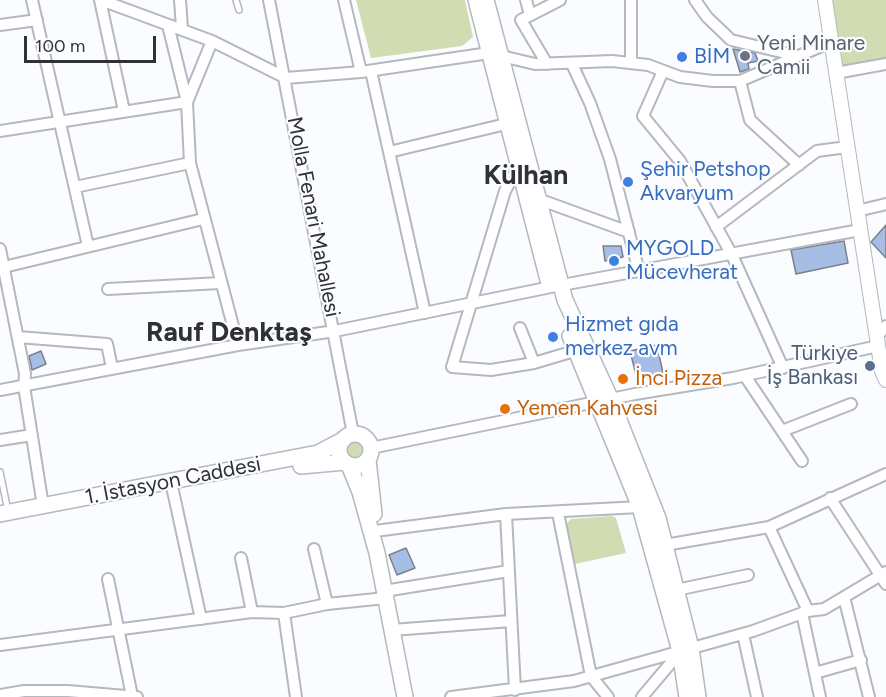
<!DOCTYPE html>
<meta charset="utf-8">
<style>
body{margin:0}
#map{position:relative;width:886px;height:697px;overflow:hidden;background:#fafcff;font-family:Figtree,sans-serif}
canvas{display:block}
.scale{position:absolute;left:24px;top:36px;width:132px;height:27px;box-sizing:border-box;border:3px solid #303134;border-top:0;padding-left:8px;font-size:18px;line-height:21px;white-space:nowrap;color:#303134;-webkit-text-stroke:4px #fafcff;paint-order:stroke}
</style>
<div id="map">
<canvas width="886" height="697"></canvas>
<div class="scale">100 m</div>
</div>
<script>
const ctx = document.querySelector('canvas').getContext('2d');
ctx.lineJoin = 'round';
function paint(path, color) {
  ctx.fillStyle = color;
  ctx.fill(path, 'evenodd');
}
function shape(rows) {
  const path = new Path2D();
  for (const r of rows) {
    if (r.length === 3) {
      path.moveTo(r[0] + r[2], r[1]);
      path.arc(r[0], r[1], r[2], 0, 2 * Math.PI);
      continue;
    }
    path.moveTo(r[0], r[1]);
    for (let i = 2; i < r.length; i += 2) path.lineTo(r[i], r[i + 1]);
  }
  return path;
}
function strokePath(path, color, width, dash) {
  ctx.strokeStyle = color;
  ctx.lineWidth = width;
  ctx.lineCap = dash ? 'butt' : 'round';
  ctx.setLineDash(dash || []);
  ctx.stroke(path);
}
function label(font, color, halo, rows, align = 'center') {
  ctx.font = font + ' Figtree,sans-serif';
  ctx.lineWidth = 4.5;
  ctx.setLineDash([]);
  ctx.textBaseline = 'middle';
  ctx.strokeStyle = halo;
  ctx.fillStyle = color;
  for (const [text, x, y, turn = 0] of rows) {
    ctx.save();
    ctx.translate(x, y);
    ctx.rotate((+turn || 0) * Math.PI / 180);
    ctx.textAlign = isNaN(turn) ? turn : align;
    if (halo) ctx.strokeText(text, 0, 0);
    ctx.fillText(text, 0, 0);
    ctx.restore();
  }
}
paint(shape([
 [356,0,465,0,473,37,462,46,371,58],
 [830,0,886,0,886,60,840,67],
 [355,451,10],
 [612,516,616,518,626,553,575,564,566,524,571,519]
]), '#d1dcb3');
const building = shape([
 [733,49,755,53,758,61,748,63,749,69,740,72,733,49],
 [886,225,886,258,871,242,886,225],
 [844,241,848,263,796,274,791,250,844,241],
 [603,246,621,246,623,257,605,261,603,246],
 [657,345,663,373,637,379,630,351,657,345],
 [41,351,46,364,32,370,29,356,41,351],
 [406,548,415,568,397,575,389,555,406,548]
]);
paint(building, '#a6bde5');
strokePath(building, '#7d8187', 1.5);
const service = shape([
 [236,0,239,10],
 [0,472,8,511]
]);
const minor = shape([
 [32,0,88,246],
 [100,0,124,111],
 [101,0,212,41,286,78,361,72,489,53,535,64,612,61,648,65,680,77,713,81,740,81,831,42],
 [180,0,182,28],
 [269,0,353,434],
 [344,0,361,72],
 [526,0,530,15],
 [631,0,631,63],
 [695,0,707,17,731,40,798,56],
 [0,25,37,20],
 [212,41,187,102,190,163,238,345],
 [547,64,521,20,560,0],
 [572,64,590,103,610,159,639,272],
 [371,71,425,313],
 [663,71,643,116,680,161,732,255,783,368],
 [836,73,886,64],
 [740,81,750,120,799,165],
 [0,131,187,102,168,25],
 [389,152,506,124],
 [518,167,505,191,452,367,491,370,534,363,581,349],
 [75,187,190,163],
 [538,199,629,232],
 [857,211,886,204],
 [716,227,817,151,847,147],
 [0,249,25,374,24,386,43,506],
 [4,267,203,219],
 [108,289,220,283],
 [520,328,534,363],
 [18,337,107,344,112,368],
 [876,338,886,326],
 [745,376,802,461],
 [0,390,238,345,335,331,551,287,860,230],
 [782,431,851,404],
 [0,440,32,435],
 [371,448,635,394,733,378,878,346],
 [173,491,201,619],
 [830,498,886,584],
 [558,513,591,676,608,697],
 [506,514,515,690],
 [769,527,808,611],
 [375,531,506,514,640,507],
 [665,545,769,527,886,474],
 [314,549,327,604],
 [241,558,252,612],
 [108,579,132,696],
 [676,590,748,575],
 [384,591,509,571],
 [844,597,869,697],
 [284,613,296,697],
 [802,613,820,697],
 [392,630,511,621],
 [743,634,757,697],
 [0,645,252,612,284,613,327,604,386,598],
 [815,673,861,660],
 [0,695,24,691,68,691,137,697],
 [451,697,574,681,753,631,808,611,824,609,886,572],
 [642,697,680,652]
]);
const tertiary = shape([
 [825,0,882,371,886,380]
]);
const secondary = shape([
 [476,0,548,280],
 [486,0,565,300,611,400,658,518,691,648,698,697],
 [570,336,640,507,680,651,687,697],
 [355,450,16],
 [368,460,374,514],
 [349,465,360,492,377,553,405,697],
 [301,466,345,462],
 [0,514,318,453,343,440]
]);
strokePath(service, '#b4b8bf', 8);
strokePath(minor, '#b4b8bf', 14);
strokePath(tertiary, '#b4b8bf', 16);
strokePath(secondary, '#b4b8bf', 18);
strokePath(service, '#fff', 5);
strokePath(minor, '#fff', 10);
strokePath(tertiary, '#fff', 14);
strokePath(secondary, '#fff', 15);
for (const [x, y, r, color] of [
 [745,56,6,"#6b7280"],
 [682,57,6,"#3f7fe0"],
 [628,182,6,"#3f7fe0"],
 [614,261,6,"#3f7fe0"],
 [553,337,6,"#3f7fe0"],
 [870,366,6,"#5c6f8a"],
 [623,379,6,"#e8710a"],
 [505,409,6,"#e8710a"]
]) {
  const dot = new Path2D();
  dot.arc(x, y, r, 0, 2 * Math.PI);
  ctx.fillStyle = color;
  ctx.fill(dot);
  strokePath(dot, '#fafcff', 2);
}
label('21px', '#5b616d', '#fafcff', [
 ["Yeni Minare",757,44],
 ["Camii",757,68]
], 'left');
label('21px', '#366cbe', '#fafcff', [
 ["BİM",694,57],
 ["Şehir Petshop",640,170],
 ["Akvaryum",640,194],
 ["MYGOLD",626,249],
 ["Mücevherat",626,273],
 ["Hizmet gıda",565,325],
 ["merkez avm",565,349]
], 'left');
label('21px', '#303134', '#fafcff', [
 ["Molla Fenari Mahallesi",313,217,79],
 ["1. İstasyon Caddesi",173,481,-11]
]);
label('21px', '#4e5e75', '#fafcff', [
 ["Türkiye",858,354],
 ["İş Bankası",858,378]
], 'right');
label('21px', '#c56008', '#fafcff', [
 ["İnci Pizza",635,379],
 ["Yemen Kahvesi",517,409]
], 'left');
label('bold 27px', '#303134', '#fafcff', [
 ["Külhan",526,176],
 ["Rauf Denktaş",229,333]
]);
</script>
